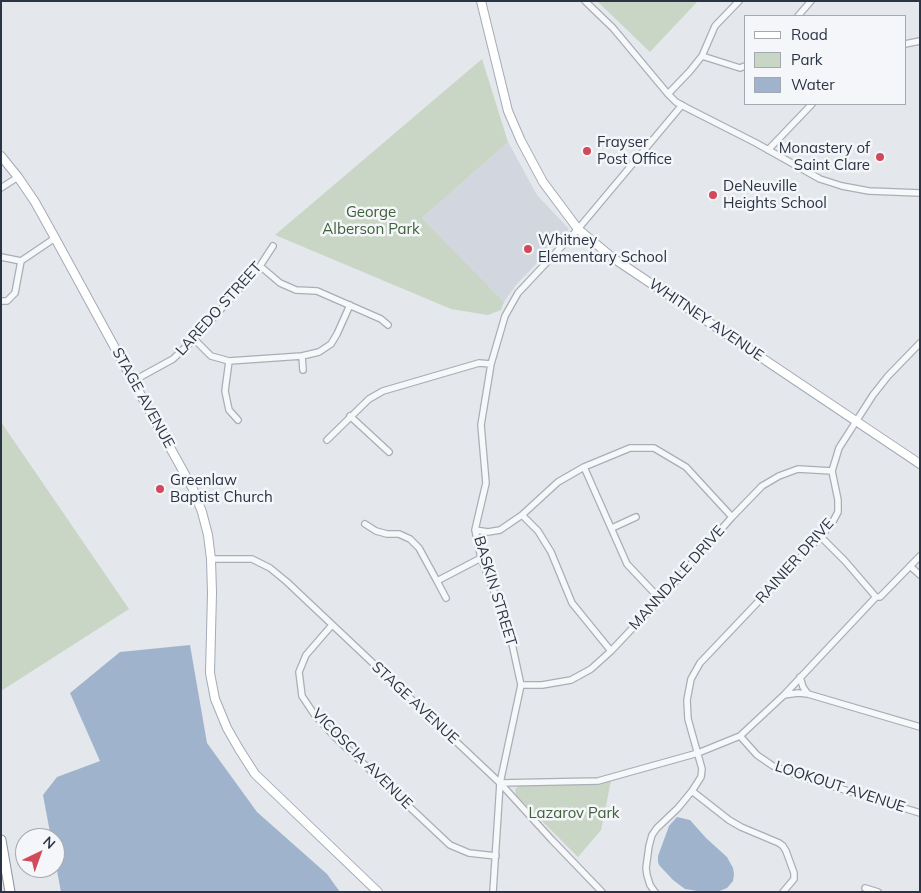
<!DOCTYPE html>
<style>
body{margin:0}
#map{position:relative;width:921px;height:893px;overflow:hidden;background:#e4e7ec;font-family:Mulish,sans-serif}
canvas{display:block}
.frame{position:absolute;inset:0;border:2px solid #2b3445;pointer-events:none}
.legend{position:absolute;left:744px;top:15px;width:162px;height:90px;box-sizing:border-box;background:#f4f6f9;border:1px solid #a4a8b1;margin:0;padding:6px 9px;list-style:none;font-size:15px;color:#2b3445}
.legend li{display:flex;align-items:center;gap:10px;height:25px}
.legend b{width:25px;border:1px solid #a4a8b1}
.north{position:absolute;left:15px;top:828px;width:50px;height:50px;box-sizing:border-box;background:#f4f6f9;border:1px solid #a4a8b1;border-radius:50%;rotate:42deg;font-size:14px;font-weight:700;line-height:20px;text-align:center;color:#2b3445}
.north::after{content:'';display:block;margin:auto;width:18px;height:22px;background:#d1495b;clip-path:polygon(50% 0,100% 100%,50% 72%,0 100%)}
</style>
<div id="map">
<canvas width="921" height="893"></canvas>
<div class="frame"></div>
<ul class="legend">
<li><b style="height:6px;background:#fff"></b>Road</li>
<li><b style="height:14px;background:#c9d6c5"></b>Park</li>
<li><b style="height:14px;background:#9fb4cc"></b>Water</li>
</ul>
<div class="north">N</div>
</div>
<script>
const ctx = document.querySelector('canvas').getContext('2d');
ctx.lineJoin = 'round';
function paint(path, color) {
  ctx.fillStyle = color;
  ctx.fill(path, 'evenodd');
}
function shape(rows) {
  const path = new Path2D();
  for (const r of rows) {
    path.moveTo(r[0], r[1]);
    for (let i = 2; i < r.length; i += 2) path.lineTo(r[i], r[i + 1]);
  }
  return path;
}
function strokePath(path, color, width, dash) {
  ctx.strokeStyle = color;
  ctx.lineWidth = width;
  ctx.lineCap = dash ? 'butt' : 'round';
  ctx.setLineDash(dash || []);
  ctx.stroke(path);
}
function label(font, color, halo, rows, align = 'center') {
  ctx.font = font + ' Mulish,sans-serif';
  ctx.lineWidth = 5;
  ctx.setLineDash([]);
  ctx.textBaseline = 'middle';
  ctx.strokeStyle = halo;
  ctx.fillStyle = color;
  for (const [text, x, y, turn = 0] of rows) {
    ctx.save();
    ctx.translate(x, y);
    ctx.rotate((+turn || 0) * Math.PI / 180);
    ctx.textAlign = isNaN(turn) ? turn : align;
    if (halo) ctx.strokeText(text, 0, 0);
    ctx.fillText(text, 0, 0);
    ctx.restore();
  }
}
paint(shape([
 [508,142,537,195,569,229,516,285,504,302,422,218]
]), '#d2d6de');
paint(shape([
 [597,1,698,1,650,52],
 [482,59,508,142,422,218,504,302,501,310,488,315,451,309,275,235],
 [1,422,129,609,1,691],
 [611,781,601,830,578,857,516,795,515,789,519,786,531,785]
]), '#c9d6c5');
paint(shape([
 [190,645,207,743,257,812,327,874,340,892,61,892,55,860,55,838,51,838,43,795,57,777,100,761,70,693,120,652],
 [677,817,690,820,706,838,727,857,733,868,734,874,733,881,727,888,717,892,704,892,685,889,673,880,659,865,658,862,658,856,669,826]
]), '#9fb4cc');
const minor = shape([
 [585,1,613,28,668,94,676,102,687,108,756,143,820,179,842,186,869,191,920,193],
 [798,16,811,1],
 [905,44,920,41],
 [702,56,740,68,745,66],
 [668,94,690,71,702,56,715,26,739,1],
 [768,150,812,104],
 [1,188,18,177],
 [1,257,21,261],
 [21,261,55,238],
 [260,266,280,283,296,290,317,291,381,319,388,325],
 [1,301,7,301,15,293,21,261],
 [194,339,211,356,229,361,302,356,319,352,331,344,337,334,350,305],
 [302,356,303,370],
 [229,361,225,391,229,410,238,420],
 [133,381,173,359,194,339,260,266,273,246],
 [350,416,389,452],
 [327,440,369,399,383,391,479,363,491,364],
 [584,467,627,564,660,599],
 [522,515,538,531,551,552,572,603,611,651],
 [365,524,376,531,387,534,399,534,410,539,419,548,437,581,481,558],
 [612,528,636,517],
 [475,530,488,532,500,530,522,515,558,482,584,467,630,448,654,448,686,467,732,517],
 [821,537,845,561,876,597],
 [211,559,252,559,270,568,287,582,500,783,552,840,602,892],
 [910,566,920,575],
 [437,581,446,598],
 [876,597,880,597,920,556],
 [332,625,306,655,299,672,302,696,314,714,334,736,450,845,469,853,496,856],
 [800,677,803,687,808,694],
 [521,685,542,685,571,680,591,669,611,651,660,599,732,517,762,486,779,476,798,469,832,471],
 [784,695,798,693,808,694,920,727],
 [740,736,757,755,773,766,799,776,920,813],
 [500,783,598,781,698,753,740,736,784,695,876,597],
 [692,791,729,820,741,827,779,843,783,846,786,851,794,873,794,879,783,892],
 [865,888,878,892],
 [493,892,500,783,521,685,509,630,481,558,475,530,486,483,481,425,491,364,505,316,518,293,578,229,682,105],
 [655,892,650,885,647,875,646,868,649,846,652,835,657,828,678,808,692,791,701,777,702,769,688,719,687,700,691,679,700,663,831,525,838,512,838,500,832,471,839,448,873,395,888,376,920,343]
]);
const major = shape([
 [481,1,508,111,521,141,543,182,578,229,613,258,920,464],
 [1,156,18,177,35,202,55,238,133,381,177,460,193,489,202,512,208,535,211,559,212,593,210,673,215,699,227,728,239,749,255,774,378,892]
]);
const highway = shape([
 [1,840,10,892]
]);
strokePath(minor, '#a9aeb7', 8);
strokePath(major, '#a3abb8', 10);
strokePath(highway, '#8b94a3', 11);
strokePath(minor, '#f7f8fa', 5.5);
strokePath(major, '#fff', 8);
strokePath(highway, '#fff', 9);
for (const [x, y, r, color] of [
 [587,151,5,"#d1495b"],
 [880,157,5,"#d1495b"],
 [713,195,5,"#d1495b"],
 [528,249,5,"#d1495b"],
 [160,489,5,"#d1495b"]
]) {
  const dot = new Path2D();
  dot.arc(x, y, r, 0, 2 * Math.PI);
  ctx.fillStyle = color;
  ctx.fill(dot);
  strokePath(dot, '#f4f6f9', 2);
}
label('15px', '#2b3445', '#f4f6f9', [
 ["Frayser",597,142],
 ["Post Office",597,159],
 ["Monastery of",870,148,"right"],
 ["Saint Clare",870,165,"right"],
 ["DeNeuville",723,186],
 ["Heights School",723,203],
 ["Whitney",538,240],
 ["Elementary School",538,257],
 ["Greenlaw",170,480],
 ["Baptist Church",170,497]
], 'left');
label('15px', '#3f6138', '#f4f6f9', [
 ["George",371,212],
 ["Alberson Park",371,229],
 ["Lazarov Park",574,813]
]);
label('15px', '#2b3445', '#f4f6f9', [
 ["LAREDO STREET",219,309,-48],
 ["WHITNEY AVENUE",706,320,34],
 ["STAGE AVENUE",143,398,61],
 ["RAINIER DRIVE",795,561,-48],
 ["MANNDALE DRIVE",677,578,-48],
 ["BASKIN STREET",495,591,73],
 ["STAGE AVENUE",415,703,43],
 ["VICOSCIA AVENUE",362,759,45],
 ["LOOKOUT AVENUE",840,787,18]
]);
</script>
